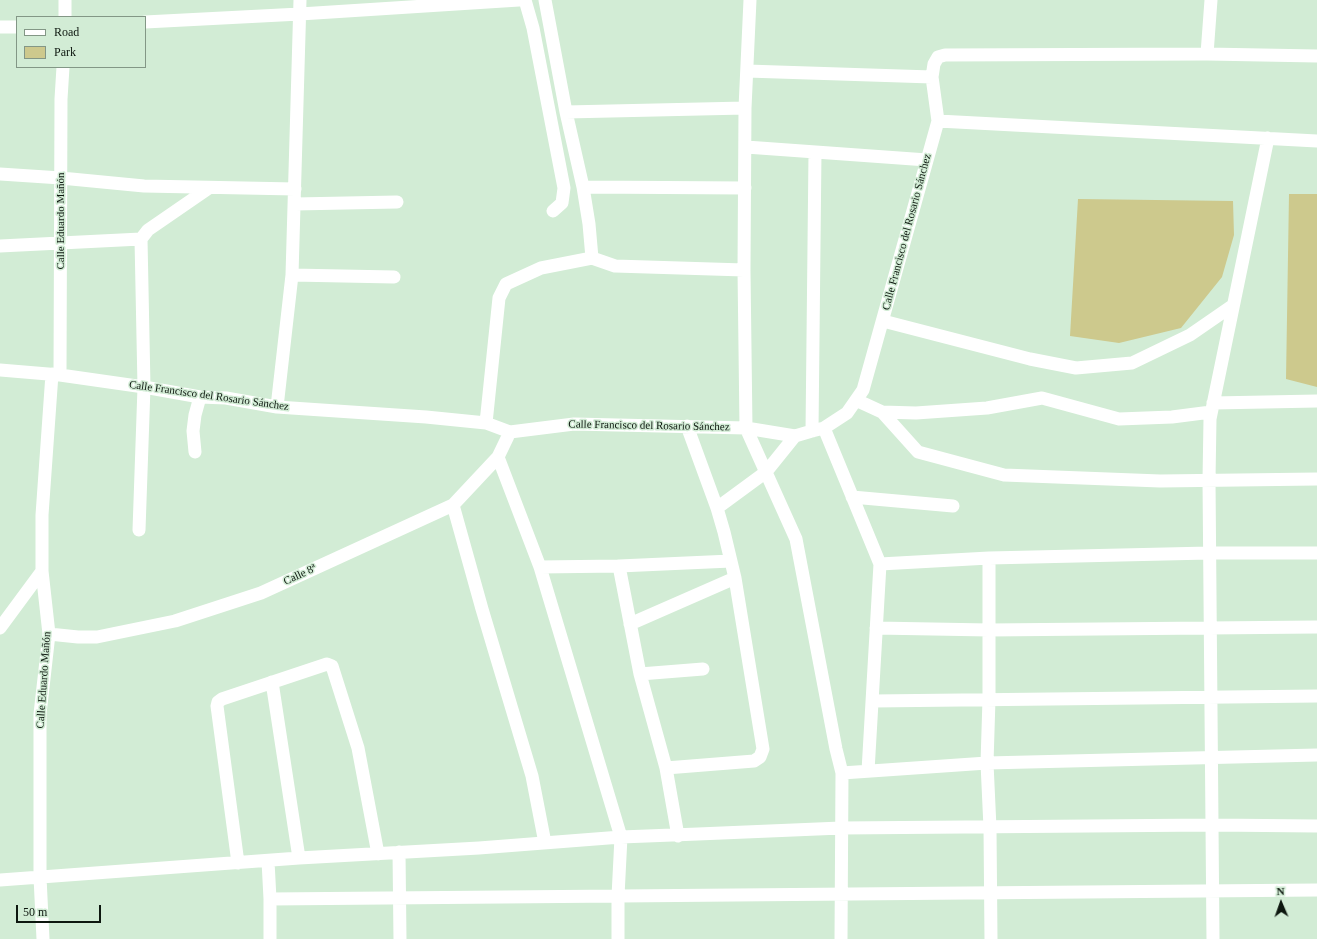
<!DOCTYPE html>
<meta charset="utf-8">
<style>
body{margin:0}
#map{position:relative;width:1317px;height:939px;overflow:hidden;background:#d2ecd5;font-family:Georgia,serif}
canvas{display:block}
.legend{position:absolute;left:16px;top:16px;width:130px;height:52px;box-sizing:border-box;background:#d2ecd5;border:1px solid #839786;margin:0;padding:5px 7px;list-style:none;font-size:12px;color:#0d170f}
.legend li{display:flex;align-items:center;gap:8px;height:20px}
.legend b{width:20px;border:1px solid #839786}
.north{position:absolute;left:1261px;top:883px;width:40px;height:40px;-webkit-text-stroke:3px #d2ecd5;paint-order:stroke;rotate:358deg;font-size:11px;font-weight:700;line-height:16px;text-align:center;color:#0d170f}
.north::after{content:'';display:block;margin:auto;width:14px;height:18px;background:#0d170f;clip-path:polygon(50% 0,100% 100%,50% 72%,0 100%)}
.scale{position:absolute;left:16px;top:905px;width:85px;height:18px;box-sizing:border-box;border:2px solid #0d170f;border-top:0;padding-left:5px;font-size:12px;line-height:14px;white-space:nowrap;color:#0d170f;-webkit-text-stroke:3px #d2ecd5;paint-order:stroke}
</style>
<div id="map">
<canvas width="1317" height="939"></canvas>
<ul class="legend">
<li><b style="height:5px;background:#fff"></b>Road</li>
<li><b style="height:11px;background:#cdc98d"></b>Park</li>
</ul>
<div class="north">N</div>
<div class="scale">50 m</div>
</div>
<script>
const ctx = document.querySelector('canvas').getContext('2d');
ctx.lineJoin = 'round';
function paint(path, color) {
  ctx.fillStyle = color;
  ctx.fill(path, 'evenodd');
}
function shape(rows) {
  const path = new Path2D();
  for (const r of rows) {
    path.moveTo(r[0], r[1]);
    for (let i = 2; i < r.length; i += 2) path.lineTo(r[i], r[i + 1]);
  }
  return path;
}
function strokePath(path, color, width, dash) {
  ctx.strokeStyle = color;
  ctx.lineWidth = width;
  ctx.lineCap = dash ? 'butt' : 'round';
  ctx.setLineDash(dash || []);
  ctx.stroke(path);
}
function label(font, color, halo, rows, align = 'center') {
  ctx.font = font + ' Georgia,serif';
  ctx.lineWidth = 3;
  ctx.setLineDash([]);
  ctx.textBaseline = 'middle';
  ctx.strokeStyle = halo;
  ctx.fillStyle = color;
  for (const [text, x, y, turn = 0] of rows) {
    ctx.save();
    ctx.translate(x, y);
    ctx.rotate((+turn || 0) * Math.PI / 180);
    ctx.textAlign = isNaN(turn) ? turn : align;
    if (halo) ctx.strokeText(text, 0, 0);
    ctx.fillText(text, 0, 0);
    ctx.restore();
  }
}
paint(shape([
 [1289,194,1317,194,1317,387,1286,379],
 [1078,199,1233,201,1234,235,1222,277,1181,328,1119,343,1070,336]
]), '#cdc98d');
strokePath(shape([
 [65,0,65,17],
 [525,0,533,28,564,188,562,203,553,211],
 [750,0,745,108,744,270,746,428,796,539,836,749,842,773],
 [145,22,300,14,519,0],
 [0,27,17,27],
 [1207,54,1211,0],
 [1317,56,1207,54,945,55,938,57,934,64,932,77,938,121,1317,141],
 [747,71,932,77],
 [566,112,745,108],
 [746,147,927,160],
 [0,174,61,178,144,186,295,189],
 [583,187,745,188],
 [295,204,397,202],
 [0,246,141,239],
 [592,258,615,266,744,270],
 [292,275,394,277],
 [883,321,1030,359,1076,368,1132,363,1190,335,1232,306],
 [0,370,60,375,144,387,200,397,226,398,277,407,426,417,486,423,510,432,574,424,746,428,795,436,812,431,824,428,847,413,863,390,938,121],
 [60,375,61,99,63,67],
 [856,400,882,412,916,413,987,408,1042,398,1119,419,1172,417,1211,412],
 [1213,403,1317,401],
 [277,407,292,275,300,0],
 [882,412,918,452,1004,475,1160,481,1317,479],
 [486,423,499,298,506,284,541,268,592,258,589,224,583,187,566,112,545,0],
 [824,428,880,564,868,771],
 [812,431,815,152],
 [195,452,193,431,195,415,200,397],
 [498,457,540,567,621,837,618,896,618,939],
 [852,497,953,506],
 [453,505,482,609,532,776,545,843],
 [717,508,766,472,795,436],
 [139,530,144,387,141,239,148,230,209,188],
 [989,558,989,699,987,763,990,828,991,939],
 [880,564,989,558,1209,553,1317,553],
 [619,566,640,674,666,768,678,836],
 [540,567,619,566,731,561],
 [630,624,735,578],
 [0,628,42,571],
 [876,628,989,630,1317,627],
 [49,634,78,637,97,637,175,621,261,593,453,505,498,457,510,432],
 [640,674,703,669],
 [272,682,299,858],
 [873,701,1317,696],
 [666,768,754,761,760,757,763,749,735,578,724,532,717,508,687,426],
 [399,852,400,939],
 [268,861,270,899,270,939],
 [238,863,217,706,218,702,222,699,327,664,332,666,358,748,378,854],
 [0,880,299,858,479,848,621,837,698,834,841,828,1212,825,1317,826],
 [270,899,1317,890],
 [43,939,40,877,40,714,49,634,42,571,42,515,52,374],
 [841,939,842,773,987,763,1317,755],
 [1213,939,1209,480,1210,419,1268,138]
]), '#fff', 13);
label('11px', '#0d170f', '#d2ecd5', [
 ["Calle Eduardo Mañón",61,221,-90],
 ["Calle Francisco del Rosario Sánchez",907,232,-75],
 ["Calle Francisco del Rosario Sánchez",209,396,8],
 ["Calle Francisco del Rosario Sánchez",649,426,1],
 ["Calle 8ª",300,575,-25],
 ["Calle Eduardo Mañón",44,680,-86]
]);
</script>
